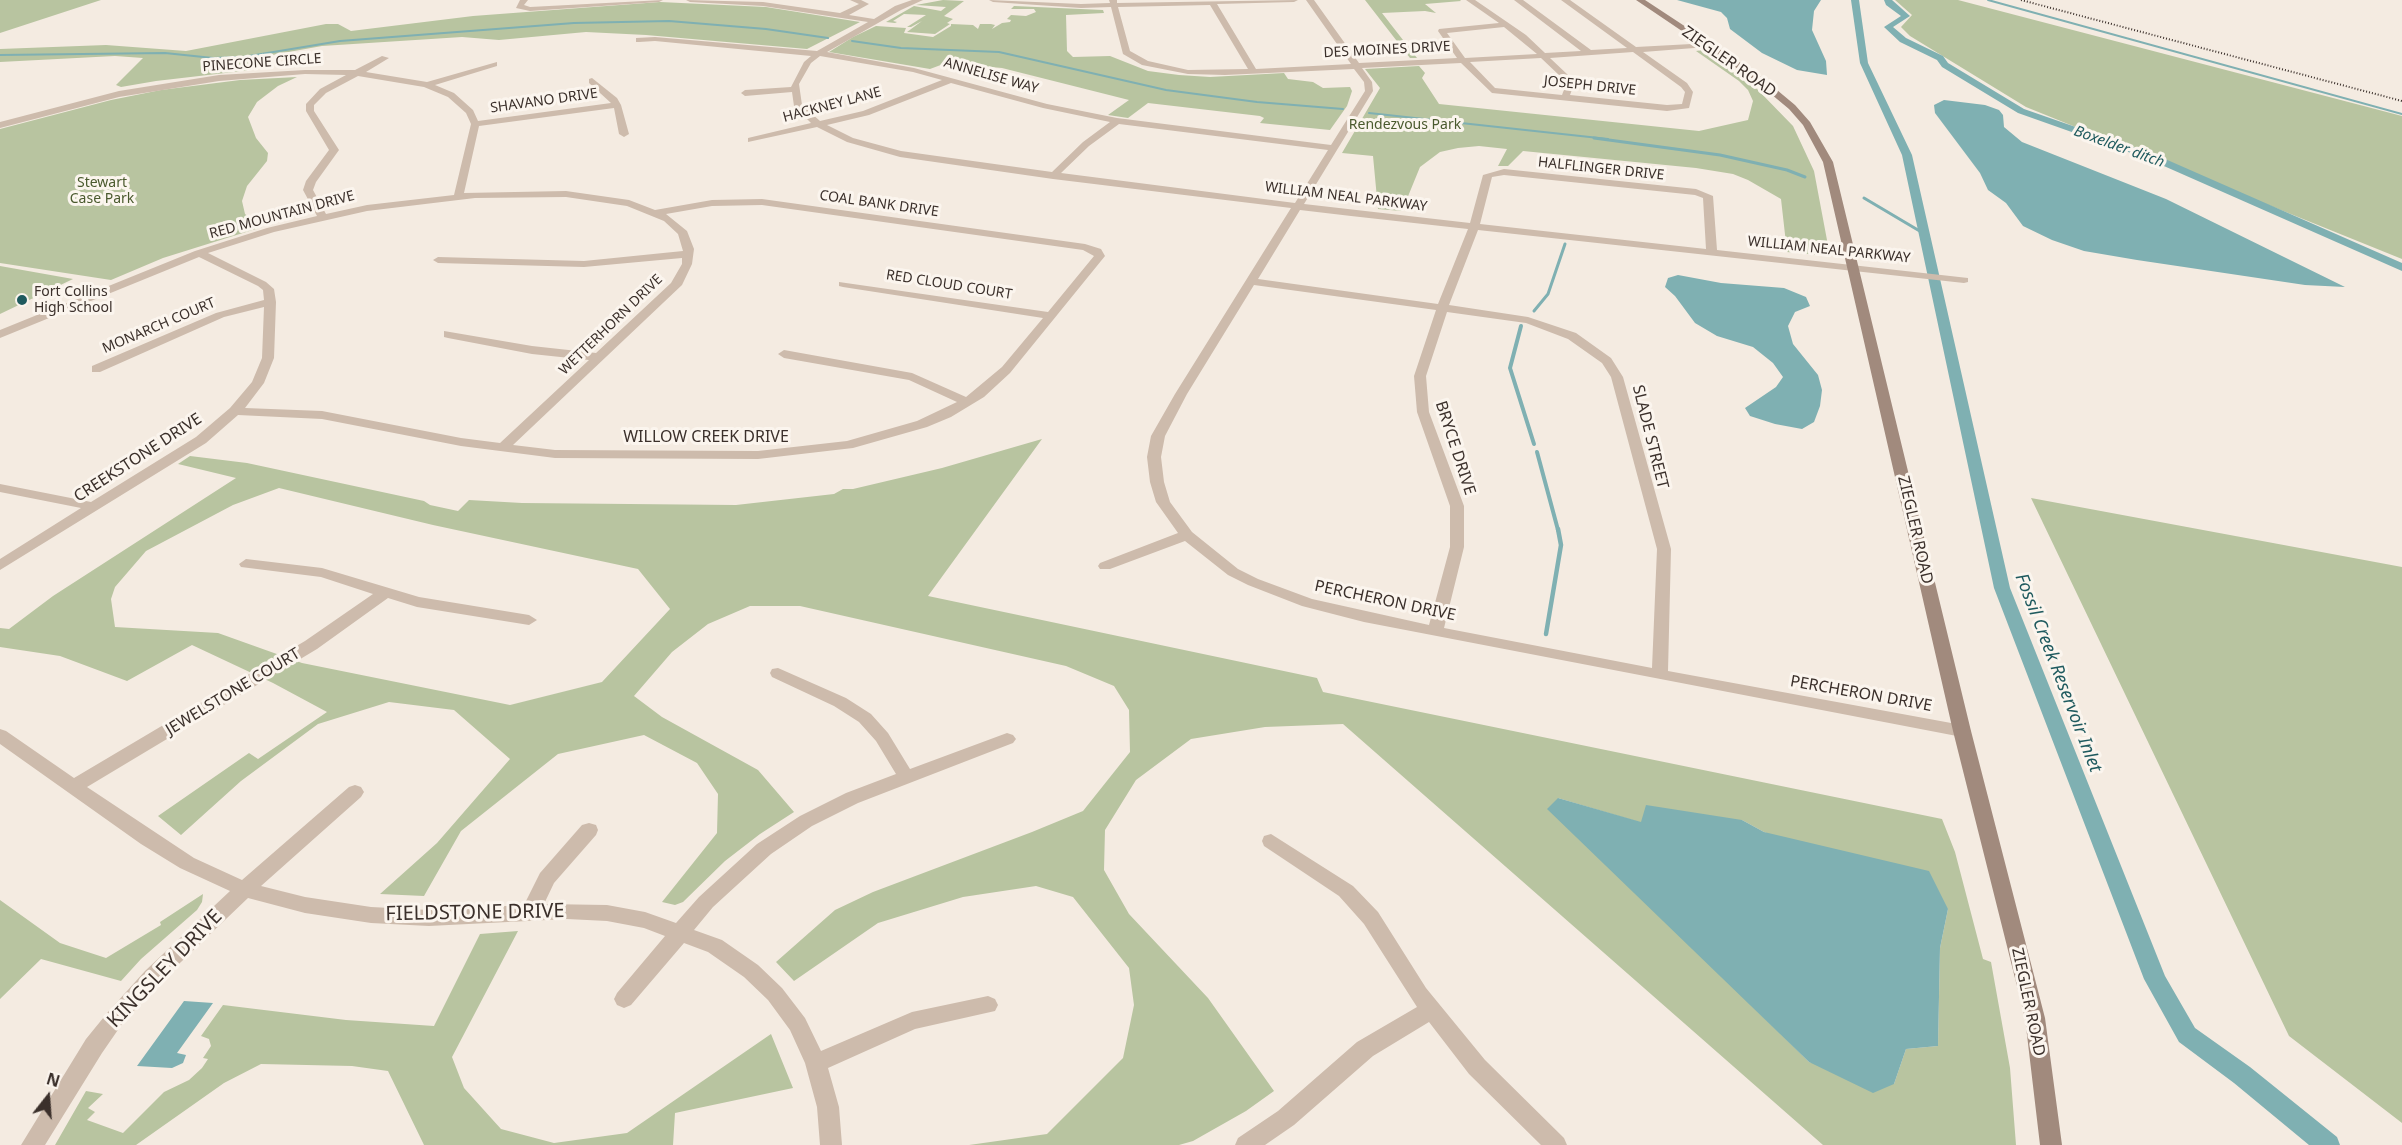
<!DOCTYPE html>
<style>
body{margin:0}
#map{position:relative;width:2402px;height:1145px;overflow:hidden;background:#f4ebe1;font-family:"Noto Sans",sans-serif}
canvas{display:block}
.north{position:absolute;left:18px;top:1067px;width:60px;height:60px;-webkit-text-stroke:4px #fbf5ee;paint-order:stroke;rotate:17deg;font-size:16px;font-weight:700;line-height:24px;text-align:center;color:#3b302b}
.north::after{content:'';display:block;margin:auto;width:21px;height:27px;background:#3b302b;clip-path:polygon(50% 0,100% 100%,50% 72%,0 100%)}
</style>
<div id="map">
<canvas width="2402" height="1145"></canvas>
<div class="north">N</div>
</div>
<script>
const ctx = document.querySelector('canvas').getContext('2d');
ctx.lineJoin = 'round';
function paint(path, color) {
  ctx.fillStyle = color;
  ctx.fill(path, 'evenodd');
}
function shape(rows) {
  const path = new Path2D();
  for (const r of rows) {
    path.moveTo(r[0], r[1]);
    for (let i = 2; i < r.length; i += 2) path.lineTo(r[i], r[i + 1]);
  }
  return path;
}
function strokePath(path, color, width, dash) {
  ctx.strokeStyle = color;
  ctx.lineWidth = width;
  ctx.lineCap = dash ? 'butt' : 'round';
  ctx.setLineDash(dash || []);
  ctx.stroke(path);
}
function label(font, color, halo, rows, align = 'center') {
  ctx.font = font + ' "Noto Sans",sans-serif';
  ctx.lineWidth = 6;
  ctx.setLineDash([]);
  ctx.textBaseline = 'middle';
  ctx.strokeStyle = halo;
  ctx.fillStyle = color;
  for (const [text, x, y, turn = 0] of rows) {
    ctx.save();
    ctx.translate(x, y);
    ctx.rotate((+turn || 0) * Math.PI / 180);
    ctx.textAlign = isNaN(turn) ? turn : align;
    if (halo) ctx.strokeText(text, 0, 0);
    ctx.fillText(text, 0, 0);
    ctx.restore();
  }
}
paint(shape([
 [0,0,101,0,0,33],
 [943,0,964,1,944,16,953,19,947,23,950,24,935,34,907,32,922,21,911,27,907,27,926,15,904,14,893,21,897,22,895,23,886,22,914,6,941,11,946,7,916,5],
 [1365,0,1460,0,1461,1,1425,4,1436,13,1425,11,1382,13,1417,58,1410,58],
 [1895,0,1958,0,2402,116,2402,259,2026,107,1910,36,1901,27,1912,15],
 [660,2,766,7,860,22,807,49,646,35,586,32,499,40,462,37,322,46,261,57,251,70,156,81,121,87,116,85,143,58,115,56,0,62,0,49,106,45,186,51,326,24,338,24,351,31,473,16],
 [1014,6,1103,10,1104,13,1066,15,1067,51,1073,57,1110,56,1148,71,1179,75,1210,77,1284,73,1288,79,1313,82,1323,88,1350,87,1352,91,1347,106,1330,130,1260,123,1264,118,1260,116,1148,103,1128,118,1108,115,1129,100,1002,68,946,63,930,69,829,52,853,37,876,26,906,28,904,33,933,37,951,26,951,24,973,25,978,29,980,24,991,24,995,25,992,29,1002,23,1010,22,1011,20,1007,19,1011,15,1026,16,1036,12,1034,9,1011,9],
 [1703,50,1757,89,1793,126,1814,171,1830,256,1787,252,1781,199,1748,180,1733,174,1696,168,1523,151,1508,166,1498,166,1507,149,1479,146,1458,148,1440,152,1420,167,1402,211,1378,209,1373,156,1342,153,1380,88,1365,69,1419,66,1425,73,1422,78,1439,104,1699,131,1748,120,1753,101,1748,90,1739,81,1696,51],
 [297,77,278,86,257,102,248,117,256,138,268,153,267,161,247,186,242,201,245,214,262,227,163,258,111,280,0,263,0,129,111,100,161,90,240,80],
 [0,266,73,279,0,314],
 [1042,439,928,596,1317,678,1323,692,1942,819,1955,852,1983,959,1991,962,2010,1068,2016,1145,1823,1145,1343,724,1265,727,1191,739,1136,780,1105,830,1104,870,1129,914,1208,998,1274,1091,1246,1111,1193,1141,1179,1145,969,1145,1047,1134,1123,1058,1134,1005,1129,968,1073,897,1036,886,963,897,878,923,794,981,776,962,835,910,873,892,1032,832,1083,811,1130,752,1129,710,1114,686,1066,666,800,606,750,606,708,624,672,652,634,696,662,717,758,770,794,812,760,834,725,861,683,902,675,905,662,902,717,833,718,794,697,763,644,735,558,754,461,831,424,896,380,894,437,843,510,759,454,710,389,702,318,724,241,781,181,835,158,816,249,753,258,759,327,712,273,683,192,645,127,681,60,656,0,647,0,628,9,629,53,596,236,478,178,464,190,456,247,463,424,501,430,505,458,511,469,500,522,503,736,505,834,494,843,489,853,489,942,468],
 [279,488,433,525,638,569,670,609,602,682,510,705,302,663,218,633,115,627,111,599,115,587,146,551,233,505],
 [1558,798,1642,823,1742,820,1764,832,1948,909,1940,948,1938,1046,1906,1049,1894,1084,1809,1062,1733,987],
 [2031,498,2402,567,2402,1123,2289,1036],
 [203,894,202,902,197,910,141,959,121,981,41,959,0,999,0,900,60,943,106,958,161,925,160,922],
 [518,931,452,1057,464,1088,501,1129,554,1143,627,1133,771,1034,793,1088,675,1113,673,1145,424,1145,388,1071,352,1066,261,1064,224,1083,136,1145,55,1145,86,1091,103,1094,88,1108,95,1112,87,1120,123,1133,164,1092,189,1080,202,1068,208,1059,203,1058,211,1046,209,1039,201,1036,223,1005,346,1020,434,1026,480,934]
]), '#b8c4a0');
paint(shape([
 [1677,0,1821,0,1814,11,1812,30,1826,61,1827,75,1797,70,1762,53,1730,29,1727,18,1721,12],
 [1944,100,1985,105,1999,110,2003,115,2004,127,2022,142,2166,199,2345,287,2305,285,2137,260,2084,251,2052,240,2023,226,2006,203,1988,190,1980,173,1935,113,1934,105],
 [1678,275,1721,283,1784,288,1806,297,1810,306,1795,312,1788,326,1793,344,1818,375,1822,390,1820,406,1814,422,1802,429,1775,424,1750,416,1745,408,1776,387,1783,377,1773,363,1753,347,1717,336,1695,323,1675,296,1665,287,1668,278],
 [1558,798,1641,822,1646,805,1742,820,1764,832,1929,871,1948,909,1940,948,1938,1046,1906,1049,1894,1084,1873,1093,1809,1062,1547,809],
 [184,1001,213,1003,177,1053,186,1055,183,1063,172,1068,137,1066]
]), '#7fb0b2');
strokePath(shape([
 [1988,0,2402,114],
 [852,41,901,48,999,52,1166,90,1257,102,1343,109],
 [0,55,165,53,213,58,243,57,340,41,574,23,669,21,766,29,828,38],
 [1369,113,1608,139]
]), '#7fb0b2', 2);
strokePath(shape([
 [1594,138,1720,155,1787,170,1805,177],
 [1864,198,1923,233],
 [1534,311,1548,294,1565,244]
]), '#7fb0b2', 3);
strokePath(shape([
 [1521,326,1510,368,1534,444],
 [1537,452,1558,530]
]), '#7fb0b2', 4);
strokePath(shape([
 [1546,634,1561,545,1558,529]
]), '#7fb0b2', 4.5);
paint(shape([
 [1851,0,1859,0,1868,63,1912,155,2010,588,2165,976,2195,1028,2250,1067,2337,1137,2340,1145,2309,1145,2234,1083,2179,1042,2144,979,1994,588,1902,155,1860,63,1851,0],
 [1884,0,1892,0,1910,16,1893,27,1906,38,1943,56,1948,63,2024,109,2156,155,2402,263,2402,271,2148,159,2018,113,1942,67,1937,60,1900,42,1884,27,1901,16,1886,5,1884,0]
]), '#7fb0b2');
paint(shape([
 [520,0,528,0,524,5,530,7,663,0,659,2,530,11,516,8,520,0],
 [686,0,763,2,840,13,859,4,850,0,861,0,869,4,849,15,874,19,895,6,912,0,923,0,901,10,827,52,914,68,1047,104,1117,118,1331,145,1365,91,1364,82,1354,69,1225,75,1188,74,1142,65,1123,54,1111,7,1081,8,993,2,989,0,1081,4,1110,3,1109,0,1117,0,1117,3,1298,0,1294,2,1217,4,1256,69,1351,64,1306,0,1314,0,1359,63,1457,58,1438,31,1439,29,1499,23,1466,0,1475,0,1526,35,1545,53,1581,51,1514,0,1523,0,1591,50,1627,48,1561,0,1570,0,1636,47,1710,43,1710,47,1707,47,1643,52,1687,83,1693,92,1689,108,1667,111,1492,93,1461,63,1362,68,1372,82,1373,91,1304,204,1470,223,1483,175,1504,169,1696,189,1713,196,1717,250,1968,278,1968,282,1964,283,1478,230,1449,305,1528,317,1576,333,1611,358,1623,377,1671,549,1668,671,1962,725,1968,727,1971,731,1968,735,1962,737,1364,622,1302,606,1248,585,1228,575,1185,541,1110,569,1100,569,1098,566,1100,563,1178,533,1156,502,1150,482,1147,457,1151,436,1175,394,1291,208,1053,179,900,157,847,142,817,127,748,142,748,138,811,123,794,106,792,92,745,96,741,93,745,90,791,87,804,62,811,56,655,41,639,42,636,42,636,38,655,37,817,51,868,22,763,6,690,2,686,0],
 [1210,5,1248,69,1188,70,1148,61,1130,51,1118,7,1210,5],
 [1504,27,1537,54,1465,58,1447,33,1504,27],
 [1633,52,1681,87,1685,92,1682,104,1667,105,1570,95,1573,87,1568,75,1550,58,1633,52],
 [820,56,913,72,942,80,863,111,820,121,802,105,799,84,811,63,820,56],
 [1541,58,1560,76,1565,87,1562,95,1495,88,1470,62,1541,58],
 [951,83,1043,108,1110,122,1083,142,1052,172,901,151,853,138,827,125,869,115,951,83],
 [1119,124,1328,150,1295,203,1061,173,1089,146,1119,124],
 [1504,175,1695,195,1703,198,1706,249,1480,224,1492,177,1504,175],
 [1300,210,1351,216,1468,229,1438,304,1258,279,1300,210],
 [1254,285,1436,310,1414,376,1417,412,1450,506,1450,547,1429,625,1312,599,1258,579,1238,569,1192,532,1170,502,1164,482,1161,457,1165,436,1187,394,1254,285],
 [1447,312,1526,323,1568,339,1602,363,1611,377,1657,549,1652,668,1444,628,1464,547,1464,506,1429,412,1426,376,1447,312],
 [382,56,389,58,366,72,427,82,497,62,497,66,435,85,454,93,473,110,478,121,611,103,589,83,589,79,592,78,617,98,621,105,629,134,624,137,619,134,614,108,479,126,464,193,566,191,629,200,655,210,712,200,762,199,1085,244,1101,249,1105,256,1010,373,984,397,951,417,927,427,853,448,758,459,555,458,461,446,322,419,238,415,206,443,0,570,0,559,81,508,0,492,0,484,91,502,196,437,230,408,252,382,262,358,264,307,224,317,100,372,92,372,92,366,216,313,264,300,263,290,258,286,199,257,0,338,0,330,195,251,267,228,317,216,303,190,306,181,329,150,306,111,306,104,320,89,346,75,305,74,219,81,119,97,0,128,0,122,119,91,219,75,305,70,355,70,382,56],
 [358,76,424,87,448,97,466,113,471,124,454,195,367,205,326,214,313,190,316,182,339,150,314,111,314,105,326,93,358,76],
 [566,197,627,206,664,221,678,234,683,251,584,261,438,257,433,260,438,263,584,267,682,258,682,264,671,283,596,353,532,346,444,331,444,337,448,338,532,354,589,360,500,443,461,438,322,411,245,408,264,383,274,358,276,302,274,289,266,282,208,253,274,232,367,211,475,198,566,197],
 [762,205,1083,250,1094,256,1048,312,839,282,839,286,843,287,1043,318,1002,367,966,397,912,373,784,350,778,354,784,358,909,380,957,402,917,421,847,441,758,451,555,450,513,445,682,285,692,264,694,249,687,231,666,214,712,206,762,205],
 [246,559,322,568,419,597,529,615,537,620,529,625,417,607,388,598,317,649,87,787,194,858,242,880,349,787,355,785,361,787,364,792,361,797,261,886,305,897,371,907,429,910,524,905,540,873,582,825,589,823,596,825,598,830,596,835,554,883,544,904,607,905,645,912,676,923,699,897,757,844,800,816,846,793,896,774,876,741,859,722,834,706,772,677,770,673,772,669,778,668,846,698,871,714,888,733,910,769,1007,733,1013,735,1016,739,1013,743,858,803,812,826,771,854,713,907,694,930,722,940,758,965,782,988,805,1018,821,1051,912,1012,988,996,995,999,998,1005,995,1011,915,1029,828,1068,839,1107,842,1145,820,1145,817,1107,805,1063,790,1030,768,1000,744,977,708,952,684,943,631,1005,624,1008,617,1005,614,999,617,993,665,936,644,928,607,921,567,919,429,926,371,923,305,913,248,898,159,983,122,1024,102,1053,45,1145,21,1145,86,1039,108,1012,145,971,230,891,180,868,141,844,0,744,0,729,6,731,74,778,305,641,373,594,321,577,241,567,239,564,246,559],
 [1271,834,1353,886,1378,912,1426,988,1485,1060,1564,1138,1567,1145,1541,1145,1469,1074,1429,1022,1373,1056,1294,1125,1265,1145,1235,1145,1238,1138,1278,1111,1357,1042,1417,1007,1364,924,1339,896,1264,846,1262,841,1264,836,1271,834]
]), '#cdbbac');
paint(shape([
 [1636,0,1645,0,1759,75,1795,105,1810,122,1833,162,1971,731,2045,1018,2062,1145,2040,1145,2025,1018,1953,731,1823,162,1803,125,1789,109,1753,79,1636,0]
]), '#a18a7d');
strokePath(shape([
 [2021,0,2402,101]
]), '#3b302b', 2, [1, 2]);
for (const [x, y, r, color] of [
 [22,300,6,"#1f5a5e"]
]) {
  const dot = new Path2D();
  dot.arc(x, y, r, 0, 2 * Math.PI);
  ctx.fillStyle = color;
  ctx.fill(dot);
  strokePath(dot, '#fbf5ee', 2);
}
label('14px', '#3b302b', '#fbf5ee', [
 ["DES MOINES DRIVE",1387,50,-3],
 ["PINECONE CIRCLE",262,63,-4],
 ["ANNELISE WAY",991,76,16],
 ["JOSEPH DRIVE",1590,86,6],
 ["SHAVANO DRIVE",544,101,-8],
 ["HACKNEY LANE",832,105,-15],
 ["HALFLINGER DRIVE",1601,169,6],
 ["WILLIAM NEAL PARKWAY",1346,197,7],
 ["COAL BANK DRIVE",879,204,8],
 ["RED MOUNTAIN DRIVE",282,215,-15],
 ["WILLIAM NEAL PARKWAY",1829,250,6],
 ["RED CLOUD COURT",949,285,9],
 ["WETTERHORN DRIVE",611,325,-44],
 ["MONARCH COURT",159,326,-23]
]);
label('14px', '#4a5a2e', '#fbf5ee', [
 ["Rendezvous Park",1405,125],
 ["Stewart",102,183],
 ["Case Park",102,199]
]);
label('14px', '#3b302b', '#fbf5ee', [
 ["Fort Collins",34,292],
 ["High School",34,308]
], 'left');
label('italic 15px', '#1f5a5e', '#fbf5ee', [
 ["Boxelder ditch",2119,147,20]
]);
label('16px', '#3b302b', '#fbf5ee', [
 ["ZIEGLER ROAD",1729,62,35],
 ["WILLOW CREEK DRIVE",706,437],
 ["SLADE STREET",1650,437,76],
 ["BRYCE DRIVE",1455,448,72],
 ["CREEKSTONE DRIVE",138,458,-33],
 ["ZIEGLER ROAD",1915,530,77],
 ["PERCHERON DRIVE",1385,601,12],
 ["JEWELSTONE COURT",233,692,-31],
 ["PERCHERON DRIVE",1861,694,10],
 ["ZIEGLER ROAD",2028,1002,78]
]);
label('italic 18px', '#1f5a5e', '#fbf5ee', [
 ["Fossil Creek Reservoir Inlet",2058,673,69]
]);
label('20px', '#3b302b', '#fbf5ee', [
 ["FIELDSTONE DRIVE",475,913,-1],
 ["KINGSLEY DRIVE",165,969,-46]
]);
</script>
